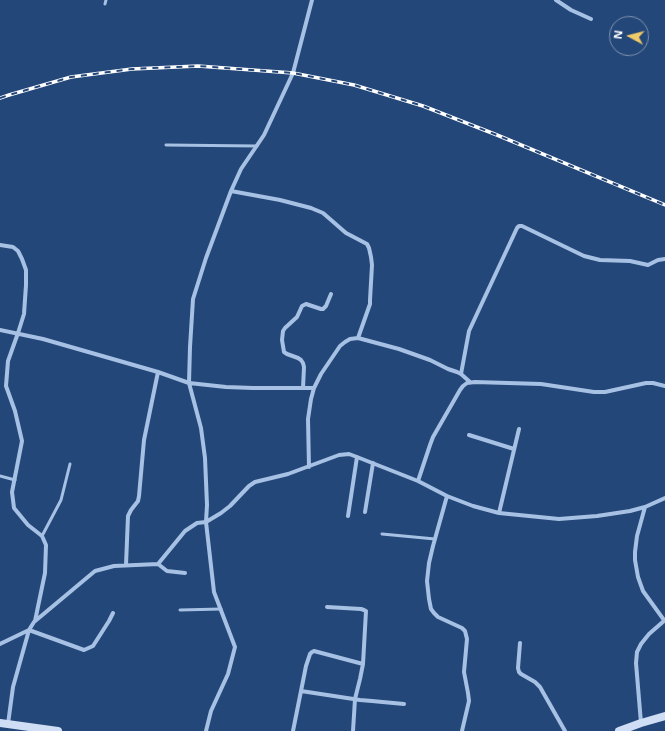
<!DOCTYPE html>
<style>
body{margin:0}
#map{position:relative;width:665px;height:731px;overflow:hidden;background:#244779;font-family:"Open Sans",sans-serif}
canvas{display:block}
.north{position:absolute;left:609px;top:16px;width:40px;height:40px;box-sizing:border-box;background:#244779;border:1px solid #7c91af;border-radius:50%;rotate:277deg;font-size:11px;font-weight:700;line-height:16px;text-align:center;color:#fff}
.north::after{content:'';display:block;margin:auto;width:14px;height:18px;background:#eeca69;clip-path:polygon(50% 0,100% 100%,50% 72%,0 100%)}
</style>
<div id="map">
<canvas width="665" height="731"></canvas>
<div class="north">N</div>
</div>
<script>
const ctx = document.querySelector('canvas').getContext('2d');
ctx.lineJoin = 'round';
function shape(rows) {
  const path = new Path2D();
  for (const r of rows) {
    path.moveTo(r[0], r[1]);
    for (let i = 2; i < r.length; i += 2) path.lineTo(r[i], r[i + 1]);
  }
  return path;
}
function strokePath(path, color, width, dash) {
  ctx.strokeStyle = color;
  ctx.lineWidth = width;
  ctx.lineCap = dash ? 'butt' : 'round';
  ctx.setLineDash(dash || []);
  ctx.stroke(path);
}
strokePath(shape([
 [105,4,106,0],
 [166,145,257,146],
 [0,476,15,480],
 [382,534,435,539],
 [42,536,61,500,70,464],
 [180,610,221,609]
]), '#a6c1e4', 3);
strokePath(shape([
 [556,0,571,10,591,19],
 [231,191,280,200,311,208,323,213,346,233,367,244,369,248,371,257,372,265,370,300,370,304,358,338],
 [0,245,13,247,18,251,22,259,26,270,26,285,24,314,18,333,8,361,6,386,15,411,22,441,12,492,14,508,28,525,42,536,46,545,45,573,35,621],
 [0,330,43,339,158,372,189,383,226,387,253,388,314,388],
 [461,374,469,331,517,228,519,226,522,226,584,256,600,260,630,261,648,265,658,260,665,259],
 [303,388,304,367,303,363,301,360,298,358,287,354,284,352,282,340,283,331,285,328,297,317,302,306,306,304,321,309,323,309,326,306,331,294],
 [469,435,514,449],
 [309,467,308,419,311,399,314,388,321,374,340,346,345,342,350,339,358,338,399,349,430,360,448,369,457,372,461,374,470,382],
 [418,481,430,445,433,437,460,390,463,386,467,383,475,382,541,384,594,392,605,392,646,383,653,383,665,386],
 [447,496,433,546,429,563,427,581,429,599,431,609,434,613,438,617,462,628,465,631,467,639,464,672,468,693,469,701,462,731],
 [645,507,637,536,635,552,635,560,638,577,643,591,664,620],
 [365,512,373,463],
 [499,513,519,429],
 [348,516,357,457],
 [158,564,167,571,185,573],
 [126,565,128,516,131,510,138,501,139,496,144,440,158,372],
 [327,607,361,609,364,610,366,611,363,664,360,679,355,699,353,731],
 [520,643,518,668,519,672,521,674,535,682,540,687,565,731],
 [0,644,29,630,34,622,95,571,114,566,158,564,185,531,197,523,206,522,221,513,230,506,249,486,255,482,288,474,339,455,349,454,357,457,418,481,447,496,473,506,499,513,559,519,597,516,630,511,645,507,665,498],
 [301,691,360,700,372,701,404,704],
 [641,723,636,663,637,652,641,644,649,634,665,620],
 [8,724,13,687,29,630,84,650,93,646,109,621,113,613],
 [206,731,211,711,228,674,235,647,214,592,206,522,207,505,205,458,201,428,189,383,190,347,193,299,206,258,231,191,241,169,264,135,293,73,312,0],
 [293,731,306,666,310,654,312,652,314,651,363,664]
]), '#a6c1e4', 4);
strokePath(shape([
 [0,723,58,731],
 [619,731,641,723,665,716]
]), '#cfdef4', 8);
const rail = shape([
 [0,98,9,95,71,77,132,69,198,66,293,73,354,85,423,106,497,135,665,205]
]);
strokePath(rail, '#fff', 3.5);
strokePath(rail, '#244779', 2, [6]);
</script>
